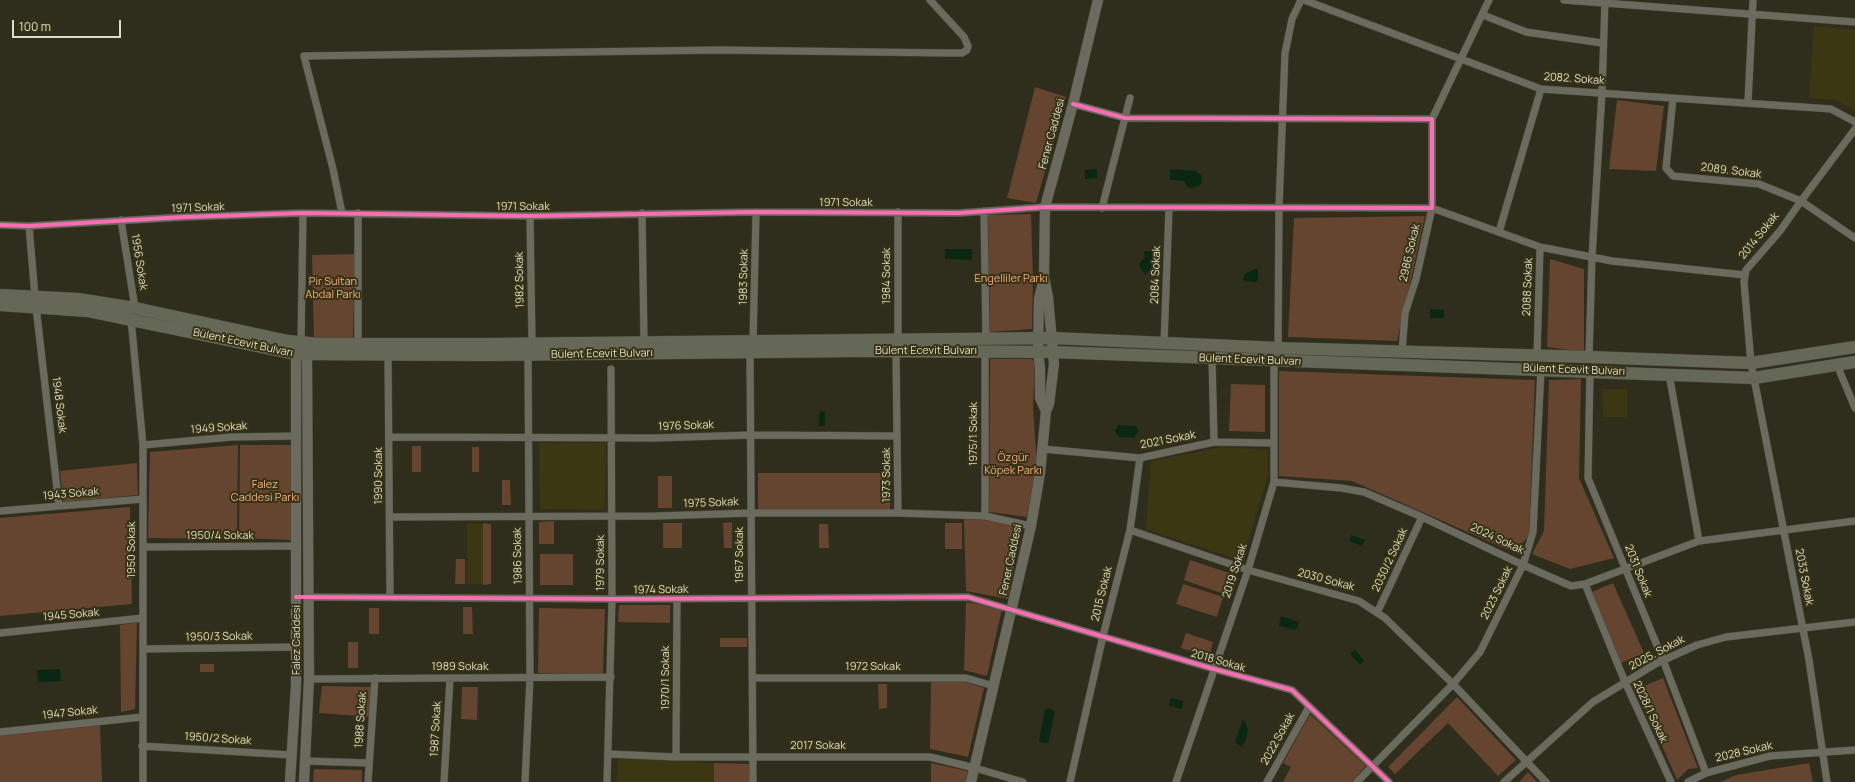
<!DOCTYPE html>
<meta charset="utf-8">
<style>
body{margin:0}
#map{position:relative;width:1855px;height:782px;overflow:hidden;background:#2f2d1c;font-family:Manrope,sans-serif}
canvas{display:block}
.scale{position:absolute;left:12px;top:20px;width:109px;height:18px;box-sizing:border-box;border:2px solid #dedcca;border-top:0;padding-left:5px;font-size:12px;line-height:14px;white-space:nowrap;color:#dedcca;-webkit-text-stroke:3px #373314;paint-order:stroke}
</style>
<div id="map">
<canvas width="1855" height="782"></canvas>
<div class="scale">100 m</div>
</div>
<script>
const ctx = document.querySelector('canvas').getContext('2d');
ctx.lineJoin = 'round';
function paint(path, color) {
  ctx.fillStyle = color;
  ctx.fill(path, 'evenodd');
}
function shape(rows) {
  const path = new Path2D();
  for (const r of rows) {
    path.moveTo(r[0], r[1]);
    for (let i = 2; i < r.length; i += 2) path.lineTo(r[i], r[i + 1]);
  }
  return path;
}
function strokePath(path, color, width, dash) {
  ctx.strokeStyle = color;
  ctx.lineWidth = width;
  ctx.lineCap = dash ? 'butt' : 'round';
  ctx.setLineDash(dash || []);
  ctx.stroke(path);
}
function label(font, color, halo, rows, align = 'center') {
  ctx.font = font + ' Manrope,sans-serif';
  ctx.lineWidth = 4;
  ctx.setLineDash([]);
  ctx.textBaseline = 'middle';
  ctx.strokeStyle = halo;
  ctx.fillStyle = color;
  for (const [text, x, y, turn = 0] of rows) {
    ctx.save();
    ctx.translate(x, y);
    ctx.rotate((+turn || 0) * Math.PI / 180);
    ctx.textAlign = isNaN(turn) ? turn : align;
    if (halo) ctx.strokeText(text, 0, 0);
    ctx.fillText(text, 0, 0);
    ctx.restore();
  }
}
paint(shape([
 [1814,26,1855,30,1855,111,1837,100,1809,98],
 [1602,389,1627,389,1627,417,1603,417],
 [539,443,606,443,605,510,540,509],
 [1223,447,1268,450,1268,476,1242,561,1146,529,1151,461],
 [467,523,491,524,491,584,467,584],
 [618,758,714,763,714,782,617,782]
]), '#3c3713');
paint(shape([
 [1035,87,1066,97,1036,203,1007,198],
 [1617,100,1664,106,1656,171,1609,169],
 [1031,214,1033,279,1032,329,990,332,988,215],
 [1425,216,1397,341,1288,337,1294,218],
 [355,254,353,339,314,339,312,255],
 [1550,259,1584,269,1584,352,1547,347],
 [990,359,1031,359,1035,362,1033,408,1037,466,1027,517,989,512],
 [1279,371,1535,380,1529,535,1515,553,1352,481,1279,476],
 [1581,379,1579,478,1614,558,1570,569,1532,554,1544,531,1549,380],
 [1231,384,1265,385,1265,432,1229,431],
 [238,445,237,539,148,538,150,452],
 [240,445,291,445,292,540,239,538],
 [412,446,421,446,421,472,412,472],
 [472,447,479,447,479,472,472,472],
 [137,463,138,495,63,502,60,471],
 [758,473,890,473,890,509,758,509],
 [658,476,672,476,672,508,658,508],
 [502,480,510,480,511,505,502,505],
 [130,507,132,604,0,616,0,518],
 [964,519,985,520,1021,527,1008,599,966,591],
 [554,521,554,544,539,544,539,522],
 [732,522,732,548,724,548,723,523],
 [483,523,491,524,491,584,483,585],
 [663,523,682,523,682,548,663,548],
 [945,523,962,523,962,549,945,549],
 [819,524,828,524,829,548,819,548],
 [540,554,573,554,573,585,540,585],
 [456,559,465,559,465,584,455,584],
 [1190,560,1232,574,1224,594,1184,580],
 [1613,583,1644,653,1616,665,1587,594],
 [1183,584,1223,597,1217,617,1176,604],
 [966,602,1002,609,987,676,964,670],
 [619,605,670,605,670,623,618,622],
 [463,607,472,607,473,634,463,634],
 [369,608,379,608,379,634,369,634],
 [539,608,605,609,603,674,538,673],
 [137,622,135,709,121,712,120,625],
 [1186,633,1213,642,1209,657,1181,648],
 [720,638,747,638,747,647,720,647],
 [348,642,358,642,358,668,348,668],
 [200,664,214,664,214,672,200,672],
 [1663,678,1698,768,1688,769,1677,780,1637,689],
 [931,681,966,682,984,688,968,757,930,749],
 [878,684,887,684,887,708,879,709],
 [322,686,375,687,373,717,319,713],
 [462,687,478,687,477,720,461,719],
 [1457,697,1516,760,1498,776,1448,723,1395,774,1388,767],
 [1310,714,1366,766,1352,782,1283,782,1291,767,1283,763],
 [100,724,102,782,0,782,0,735],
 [714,763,751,764,751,782,714,782],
 [931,763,968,771,966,782,931,782],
 [1809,763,1813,782,1720,782,1736,775],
 [314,769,362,770,362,782,313,782],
 [1528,772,1537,782,1519,782]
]), '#654430');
paint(shape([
 [1097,169,1097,178,1085,179,1085,170],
 [1170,169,1196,171,1201,175,1202,183,1199,186,1192,188,1187,187,1184,181,1170,180],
 [945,249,972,249,972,260,945,259],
 [1144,251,1153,251,1152,269,1145,274,1142,271,1139,265,1142,260,1145,259],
 [1255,269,1258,269,1258,280,1256,282,1244,281,1243,279,1245,274],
 [1430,309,1444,310,1444,318,1430,318],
 [825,411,825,426,819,426,819,412],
 [1118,425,1136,426,1139,432,1135,436,1135,438,1119,437,1115,431],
 [1351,535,1365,540,1362,546,1349,541],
 [1386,552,1395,557,1392,562,1383,558],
 [1281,616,1299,622,1296,630,1279,626],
 [1355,650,1364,661,1360,665,1350,654],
 [60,669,61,681,38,682,37,670],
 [1171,698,1183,701,1182,709,1169,706],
 [1050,708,1055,712,1048,743,1042,743,1039,740,1045,710],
 [1243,719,1246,723,1248,729,1246,740,1241,747,1235,742],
 [206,730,211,732,217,731,219,734,219,736,217,738,212,736,210,738,205,737,204,733]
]), '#092713');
const street = shape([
 [1304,0,1541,89,1831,109,1855,122],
 [1564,0,1855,22],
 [1483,15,1526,32,1602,43],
 [1673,98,1666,168,1673,176,1759,184,1801,201,1855,238],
 [1748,102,1753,0],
 [1432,119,1489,0],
 [1102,208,1130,98],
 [984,211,986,339],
 [898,212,898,340],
 [342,213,333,169,304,56,718,50,948,53,962,53,967,50,968,46,964,37,930,0],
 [358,213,358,344],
 [642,213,644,342],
 [530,216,532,343],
 [121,220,135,308],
 [0,225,29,226,184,217,303,213,530,216,756,212,959,213,1045,207,1432,208,1432,119,1125,118,1073,104],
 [29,226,35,296],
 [1499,232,1541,89],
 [36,307,59,506],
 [131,319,143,445,143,782],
 [753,342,756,212],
 [301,343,303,213],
 [1164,343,1169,208],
 [1278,348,1279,207,1285,53,1292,19,1301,0],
 [750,352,753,782],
 [1402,352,1405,313,1416,279,1432,208,1540,247,1612,261,1745,275],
 [388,355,390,597],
 [1537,356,1540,247],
 [1589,357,1592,257,1602,92,1605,0],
 [1212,358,1214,442],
 [1839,365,1840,372,1855,408],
 [1590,371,1588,478,1663,660,1706,773],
 [1669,374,1699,541],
 [897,436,898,513],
 [390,437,655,438,751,435,897,436,896,351],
 [143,445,232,437,296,436],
 [1043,449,1140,458,1214,442,1273,443],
 [1274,482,1341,488,1364,492,1422,517,1523,565,1533,532,1541,369],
 [0,511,143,499],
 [985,516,985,351],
 [390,517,656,516,751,513,898,513,985,516,1031,526],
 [1130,530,1248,570,1359,601,1385,618,1453,684,1546,782],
 [143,547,296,546],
 [1585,584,1625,682,1671,782],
 [309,597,619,599,968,597,1214,669,1292,690,1389,782],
 [1377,613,1422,517],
 [0,633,143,618],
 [143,649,296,647],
 [752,678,966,678,994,686],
 [309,679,611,677],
 [0,732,142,717],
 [142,746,292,755],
 [609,754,676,757,930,757,975,768,1023,782],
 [676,757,677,599],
 [305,761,369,763],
 [368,782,375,678],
 [444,782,450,678],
 [525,782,530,678,528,355],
 [607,782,612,599,611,369],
 [1070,782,1103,636,1130,530,1140,458],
 [1176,782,1248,570,1274,482,1274,361],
 [1267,782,1309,707],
 [1357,782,1453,684,1480,652,1523,565,1571,586,1585,584,1699,541,1855,521],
 [1504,782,1593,702,1657,663,1697,645,1726,637,1855,622],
 [1688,782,1706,773,1770,756,1855,750],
 [1827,782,1809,660,1751,363,1744,282,1746,270,1780,231,1801,201,1855,129]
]);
const secondary = shape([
 [1044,277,1045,207,1073,104,1098,0],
 [1044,277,1048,297,1054,364,1049,404,1046,411,1040,398,1040,368,1038,352,1039,299,1044,277],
 [303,347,307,354,309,679,304,782],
 [290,782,296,685,296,354,299,347],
 [971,782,1031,526,1040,473,1046,411]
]);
const primary = shape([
 [0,295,78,299,135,308,288,341,319,344,491,344,1052,338,1278,348,1589,357,1751,363,1855,347],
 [0,305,88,311,296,354,491,355,856,351,1052,352,1754,378,1855,362]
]);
strokePath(street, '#4a493a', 8);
strokePath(secondary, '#4a493a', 11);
strokePath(primary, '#4a493a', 13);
strokePath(street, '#6b6a5e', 7);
strokePath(secondary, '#6b6a5e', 10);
strokePath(primary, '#666857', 12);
strokePath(shape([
 [0,225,29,226,184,217,303,213,530,216,756,212,959,213,1045,207,1432,208,1432,119,1125,118,1073,104],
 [296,597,619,599,968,597,1214,669,1292,690,1389,782]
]), '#f96db3', 4);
label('11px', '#dedcca', '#373314', [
 ["2082. Sokak",1574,79,4],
 ["Fener Caddesi",1052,134,-75],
 ["2089. Sokak",1731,171,7],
 ["1971 Sokak",846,203],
 ["1971 Sokak",523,207],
 ["1971 Sokak",198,208,-2],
 ["2014 Sokak",1759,236,-51],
 ["2986 Sokak",1410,253,-77],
 ["1956 Sokak",139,262,81],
 ["2084 Sokak",1156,275,-88],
 ["1984 Sokak",887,276,-90],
 ["1983 Sokak",744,277,-89],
 ["1982 Sokak",520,280,-91],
 ["2088 Sokak",1528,287,-88],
 ["Bülent Ecevit Bulvarı",243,343,12],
 ["Bülent Ecevit Bulvarı",926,351],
 ["Bülent Ecevit Bulvarı",602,354,-1],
 ["Bülent Ecevit Bulvarı",1250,360,2],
 ["Bülent Ecevit Bulvarı",1574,370,2],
 ["1948 Sokak",59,405,83],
 ["1976 Sokak",686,426,-2],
 ["1949 Sokak",219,428,-4],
 ["1975/1 Sokak",974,434,-90],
 ["2021 Sokak",1168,440,-11],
 ["1973 Sokak",887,475,-90],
 ["1990 Sokak",379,476,-90],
 ["1943 Sokak",71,494,-5],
 ["1975 Sokak",711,503,-2],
 ["1950/4 Sokak",220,536],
 ["2024 Sokak",1497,539,25],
 ["1950 Sokak",132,550,-90],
 ["1967 Sokak",740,555,-90],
 ["1986 Sokak",518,556,-91],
 ["Fener Caddesi",1011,560,-78],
 ["2030/2 Sokak",1390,560,-65],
 ["1979 Sokak",601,563,-90],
 ["2019 Sokak",1235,571,-72],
 ["2031 Sokak",1638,571,68],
 ["2033 Sokak",1804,577,79],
 ["2030 Sokak",1326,580,15],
 ["1974 Sokak",661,590,-1],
 ["2023 Sokak",1497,593,-64],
 ["2015 Sokak",1102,594,-76],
 ["1945 Sokak",71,615,-5],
 ["1950/3 Sokak",219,637,-1],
 ["Falez Caddesi",297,640,-90],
 ["2025. Sokak",1657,653,-28],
 ["2018 Sokak",1218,661,16],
 ["1989 Sokak",460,667],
 ["1972 Sokak",873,667],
 ["1970/1 Sokak",666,678,-90],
 ["2028/1 Sokak",1650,712,65],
 ["1947 Sokak",70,713,-6],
 ["1988 Sokak",361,720,-86],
 ["1987 Sokak",436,729,-87],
 ["1950/2 Sokak",218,739,4],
 ["2022 Sokak",1278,739,-61],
 ["2017 Sokak",818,746],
 ["2028 Sokak",1744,752,-13]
]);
label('11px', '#f3ac83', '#373314', [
 ["Engelliler Parkı",1011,279],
 ["Pir Sultan",333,282],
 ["Abdal Parkı",333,295],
 ["Özgür",1013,458],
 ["Köpek Parkı",1013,471],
 ["Falez",265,485],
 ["Caddesi Parkı",265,498]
]);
</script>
